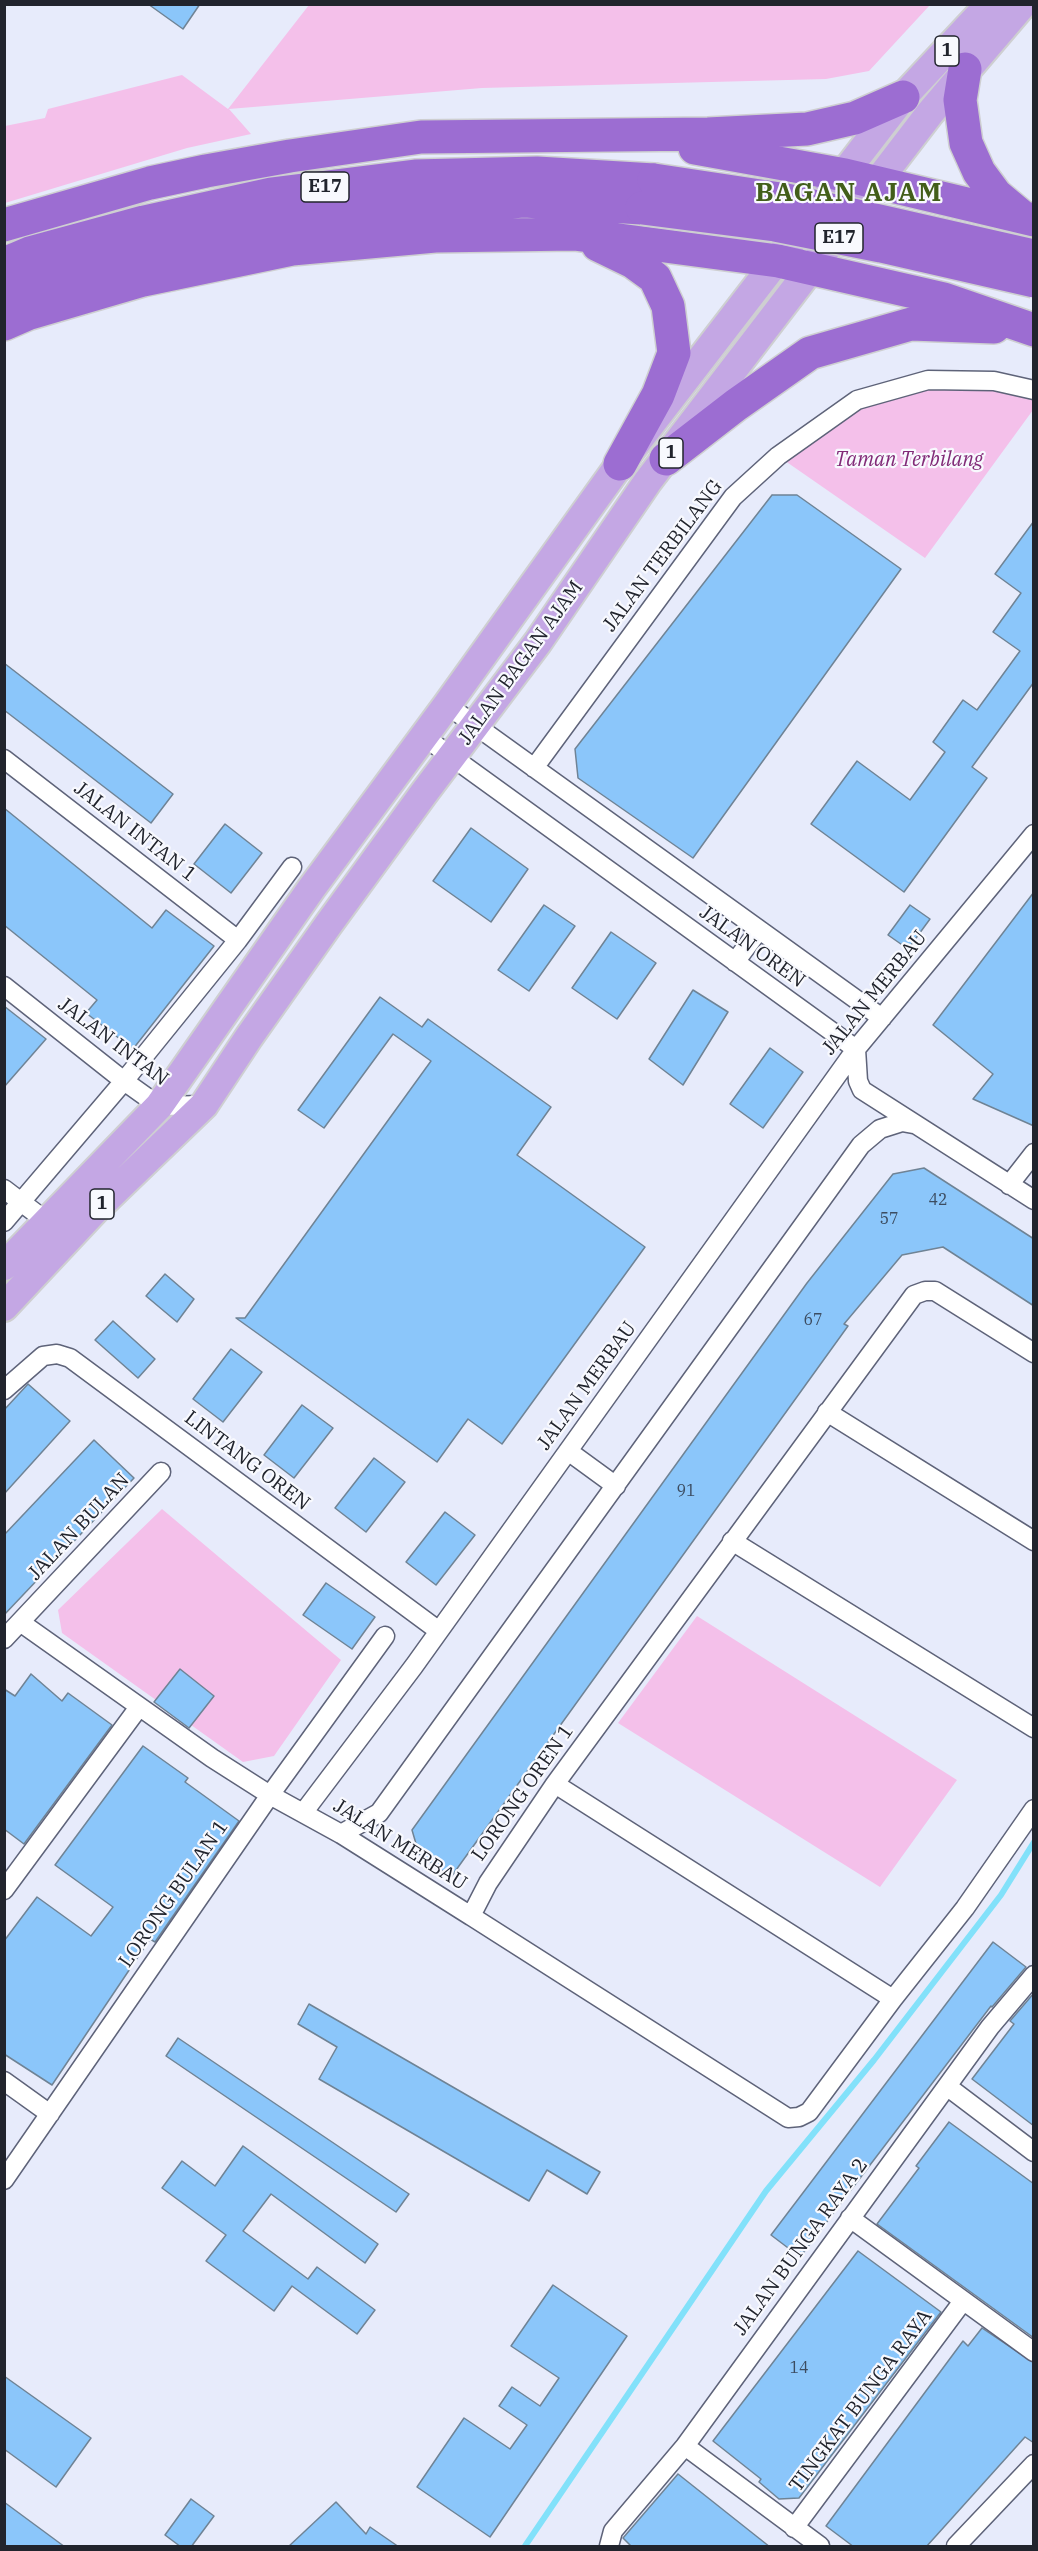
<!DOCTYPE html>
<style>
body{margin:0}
#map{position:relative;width:1038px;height:2551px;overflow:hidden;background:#e7ebfb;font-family:"IBM Plex Serif",serif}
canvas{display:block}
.frame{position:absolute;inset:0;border:6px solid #21242d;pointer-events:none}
</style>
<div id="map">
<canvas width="1038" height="2551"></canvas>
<div class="frame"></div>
</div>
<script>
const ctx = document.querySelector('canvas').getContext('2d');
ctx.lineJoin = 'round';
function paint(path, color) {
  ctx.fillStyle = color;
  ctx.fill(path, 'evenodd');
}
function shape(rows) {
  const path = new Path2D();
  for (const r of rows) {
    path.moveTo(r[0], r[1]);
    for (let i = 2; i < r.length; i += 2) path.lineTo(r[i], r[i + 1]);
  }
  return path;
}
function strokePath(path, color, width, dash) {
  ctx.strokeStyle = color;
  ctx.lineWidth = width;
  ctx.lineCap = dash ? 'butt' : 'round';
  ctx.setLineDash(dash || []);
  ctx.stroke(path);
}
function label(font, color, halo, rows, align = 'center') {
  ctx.font = font + ' "IBM Plex Serif",serif';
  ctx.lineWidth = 4.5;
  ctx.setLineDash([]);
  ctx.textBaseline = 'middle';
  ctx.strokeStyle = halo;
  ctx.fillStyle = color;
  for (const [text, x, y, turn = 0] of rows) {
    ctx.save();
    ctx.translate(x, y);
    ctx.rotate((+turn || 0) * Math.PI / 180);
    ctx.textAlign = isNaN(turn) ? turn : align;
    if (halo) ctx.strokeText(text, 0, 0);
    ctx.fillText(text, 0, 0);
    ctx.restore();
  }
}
paint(shape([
 [309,5,309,4,930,5,869,71,826,79,482,88,229,109,251,134,187,148,5,203,5,126,45,118,48,109,182,75,228,109],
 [928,380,1033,390,1033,410,925,558,778,456,857,400],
 [162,1509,341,1660,274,1756,243,1762,62,1633,58,1610],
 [697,1616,957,1780,880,1887,618,1723]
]), '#f4c0ea');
strokePath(shape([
 [525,2546,766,2191,874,2060,1001,1895,1034,1842]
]), '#82e1fa', 6);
const building = shape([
 [148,4,200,4,183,29,148,4],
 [772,495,797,495,901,569,693,858,578,778,575,749,772,495],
 [1034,521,1034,682,972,767,987,778,904,892,811,824,857,761,910,800,945,752,933,742,963,700,977,710,1020,651,993,632,1021,593,995,574,1034,521],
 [4,663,173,794,151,823,4,710,4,663],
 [4,808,152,928,166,910,214,946,133,1049,86,1013,97,1000,4,925,4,808],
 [225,824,262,853,231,893,194,864,225,824],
 [471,828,528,869,491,922,433,881,471,828],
 [1034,892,1034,1126,973,1099,993,1074,933,1025,1034,892],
 [544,905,575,926,529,991,498,970,544,905],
 [910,905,930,919,908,949,888,935,910,905],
 [611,932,656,963,617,1019,572,988,611,932],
 [693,990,728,1012,683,1085,649,1059,693,990],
 [380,997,422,1027,428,1019,551,1107,517,1155,645,1247,502,1444,468,1419,437,1462,236,1318,245,1318,431,1061,393,1034,324,1128,298,1110,380,997],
 [4,1006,46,1039,4,1087,4,1006],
 [770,1048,803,1072,763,1128,730,1104,770,1048],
 [924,1168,1034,1239,1034,1306,943,1247,902,1255,844,1324,848,1326,451,1877,419,1854,412,1830,807,1283,893,1174,924,1168],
 [165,1274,194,1299,177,1322,146,1296,165,1274],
 [113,1321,155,1359,138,1378,95,1340,113,1321],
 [231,1349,262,1372,223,1422,193,1399,231,1349],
 [28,1384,70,1421,4,1494,4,1410,28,1384],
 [302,1405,333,1428,294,1478,264,1455,302,1405],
 [94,1440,134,1478,4,1615,4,1535,94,1440],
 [374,1458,405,1482,366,1532,335,1508,374,1458],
 [445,1512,475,1535,436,1585,406,1562,445,1512],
 [326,1583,375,1617,352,1649,303,1615,326,1583],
 [180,1669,214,1696,189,1728,154,1702,180,1669],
 [31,1674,62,1701,68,1693,112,1725,24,1844,4,1829,4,1689,15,1696,31,1674],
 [143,1746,188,1778,185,1782,239,1821,155,1942,150,1939,52,2085,4,2054,4,1941,37,1897,91,1936,113,1907,55,1865,143,1746],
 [993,1942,1026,1967,992,2007,991,2006,800,2257,771,2235,993,1942],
 [1034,1993,1034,2126,972,2079,1014,2024,1010,2021,1034,1993],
 [309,2004,600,2172,587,2194,547,2170,529,2201,319,2079,337,2047,298,2024,309,2004],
 [178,2038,409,2194,396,2212,166,2056,178,2038],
 [949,2122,1034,2184,1034,2338,877,2224,919,2168,916,2166,949,2122],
 [243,2146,378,2244,365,2263,271,2194,243,2231,308,2279,317,2267,375,2310,357,2334,292,2286,274,2311,206,2261,226,2235,162,2188,182,2161,215,2186,243,2146],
 [858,2251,941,2312,799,2498,779,2499,759,2482,761,2479,713,2441,858,2251],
 [553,2285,627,2336,490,2537,417,2487,464,2418,510,2449,527,2425,499,2406,512,2387,540,2406,559,2378,511,2346,553,2285],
 [982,2328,1034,2363,1034,2443,1025,2437,926,2547,854,2547,826,2526,963,2341,968,2346,982,2328],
 [4,2376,91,2438,56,2487,4,2449,4,2376],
 [678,2474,770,2547,632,2547,623,2538,678,2474],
 [191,2499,214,2516,191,2547,181,2547,165,2535,191,2499],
 [4,2502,65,2547,4,2547,4,2502],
 [336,2502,366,2534,370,2527,399,2547,288,2547,336,2502]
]);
paint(building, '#8bc6fa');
strokePath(building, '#6f8395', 1.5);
const street = shape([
 [447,705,882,1018],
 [423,736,856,1049,858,1081,862,1090,1034,1200],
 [4,759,238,940],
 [534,768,733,497,778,456,857,400,928,380,994,381,1034,390],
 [735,962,759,930],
 [4,986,124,1081,159,1106,204,1105],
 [1009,1185,1034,1153],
 [4,1189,46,1221],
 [4,1222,124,1081,238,940,292,867],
 [1034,1353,935,1291,925,1291,914,1295,555,1784,488,1883,471,1916,788,2118,799,2117,809,2112,893,1999,965,1908,1034,1809],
 [4,1390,43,1356,57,1354,70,1358,439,1631],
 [827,1412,1034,1541],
 [568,1451,616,1486],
 [732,1541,1034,1728],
 [20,1622,212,1758,270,1795,341,1834,471,1916],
 [4,1639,161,1472],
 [555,1784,893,1999],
 [303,1813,414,1666,856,1049,1034,834],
 [341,1834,379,1813,861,1145,880,1129,902,1122,913,1124],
 [4,1890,139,1707],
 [4,2081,50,2114],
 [948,2087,1034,2152],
 [4,2180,270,1795,385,1636],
 [850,2218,1034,2352],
 [685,2446,820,2546],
 [794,2528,963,2301],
 [609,2546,613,2531,685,2446,990,2027,1034,1975],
 [956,2546,1034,2464]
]);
const primary = shape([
 [4,1266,159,1106,311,889,447,705,620,464,903,97,990,4],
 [4,1307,94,1211,204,1105,249,1037,328,925,424,793,538,642,648,481,930,113,1023,4]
]);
const highway = shape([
 [965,69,960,100,966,143,979,172,996,195,1020,215],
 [695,148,845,175,1034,220],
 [4,225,150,183,206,171,290,156,421,137,708,134,807,129,855,118,903,97],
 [598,245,633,262,655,278,668,306,674,353,658,395,620,464],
 [4,264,30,253,144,222,271,194,415,176,537,173,654,180],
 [4,293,44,277,150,247,297,217,524,201,642,208],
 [4,324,27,314,143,280,292,249,435,236,574,234,778,261,944,299,1034,330],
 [666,459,736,405,810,353,911,324,994,327]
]);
strokePath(street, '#5e6379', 21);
strokePath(primary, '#cecfd1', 32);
strokePath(highway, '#cecfd1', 36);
strokePath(street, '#fff', 18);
strokePath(primary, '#c4a7e4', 28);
strokePath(highway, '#9c6dd2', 33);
const highwayBridge = shape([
 [654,180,787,200,1034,256],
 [642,208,775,225,881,246,1034,281]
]);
strokePath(highwayBridge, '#cecfd1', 36, []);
strokePath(highwayBridge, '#9c6dd2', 33);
label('16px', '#3c4c60', null, [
 ["42",938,1200],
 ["57",889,1219],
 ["67",813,1320],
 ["91",686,1491],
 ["14",799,2368]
]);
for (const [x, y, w] of [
 [947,51,24],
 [325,187,48],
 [839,238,48],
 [671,453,24],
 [102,1204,24]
]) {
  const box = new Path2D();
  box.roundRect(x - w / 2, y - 15, w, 30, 4.5);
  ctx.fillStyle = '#f8f9fe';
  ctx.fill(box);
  strokePath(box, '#21242d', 1.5);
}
label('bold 18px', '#21242d', null, [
 ["1",947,51],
 ["E17",325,187],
 ["E17",839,238],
 ["1",671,453],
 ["1",102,1204]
]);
label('italic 20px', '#812a77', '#f8f9fe', [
 ["Taman Terbilang",909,460]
]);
label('20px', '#21242d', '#f8f9fe', [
 ["JALAN TERBILANG",663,556,-53],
 ["JALAN BAGAN AJAM",521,663,-54],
 ["JALAN INTAN 1",135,832,38],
 ["JALAN OREN",752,947,36],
 ["JALAN MERBAU",875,993,-51],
 ["JALAN INTAN",113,1042,37],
 ["JALAN MERBAU",587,1386,-54],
 ["LINTANG OREN",247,1461,37],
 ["JALAN BULAN",79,1527,-47],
 ["LORONG OREN 1",523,1793,-55],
 ["JALAN MERBAU",400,1845,32],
 ["LORONG BULAN 1",174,1894,-55],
 ["JALAN BUNGA RAYA 2",801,2247,-54],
 ["TINGKAT BUNGA RAYA",861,2401,-53]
]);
ctx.letterSpacing = '1.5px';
label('bold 26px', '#425e1a', '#f8f9fe', [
 ["BAGAN AJAM",849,193]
]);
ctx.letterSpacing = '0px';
</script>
